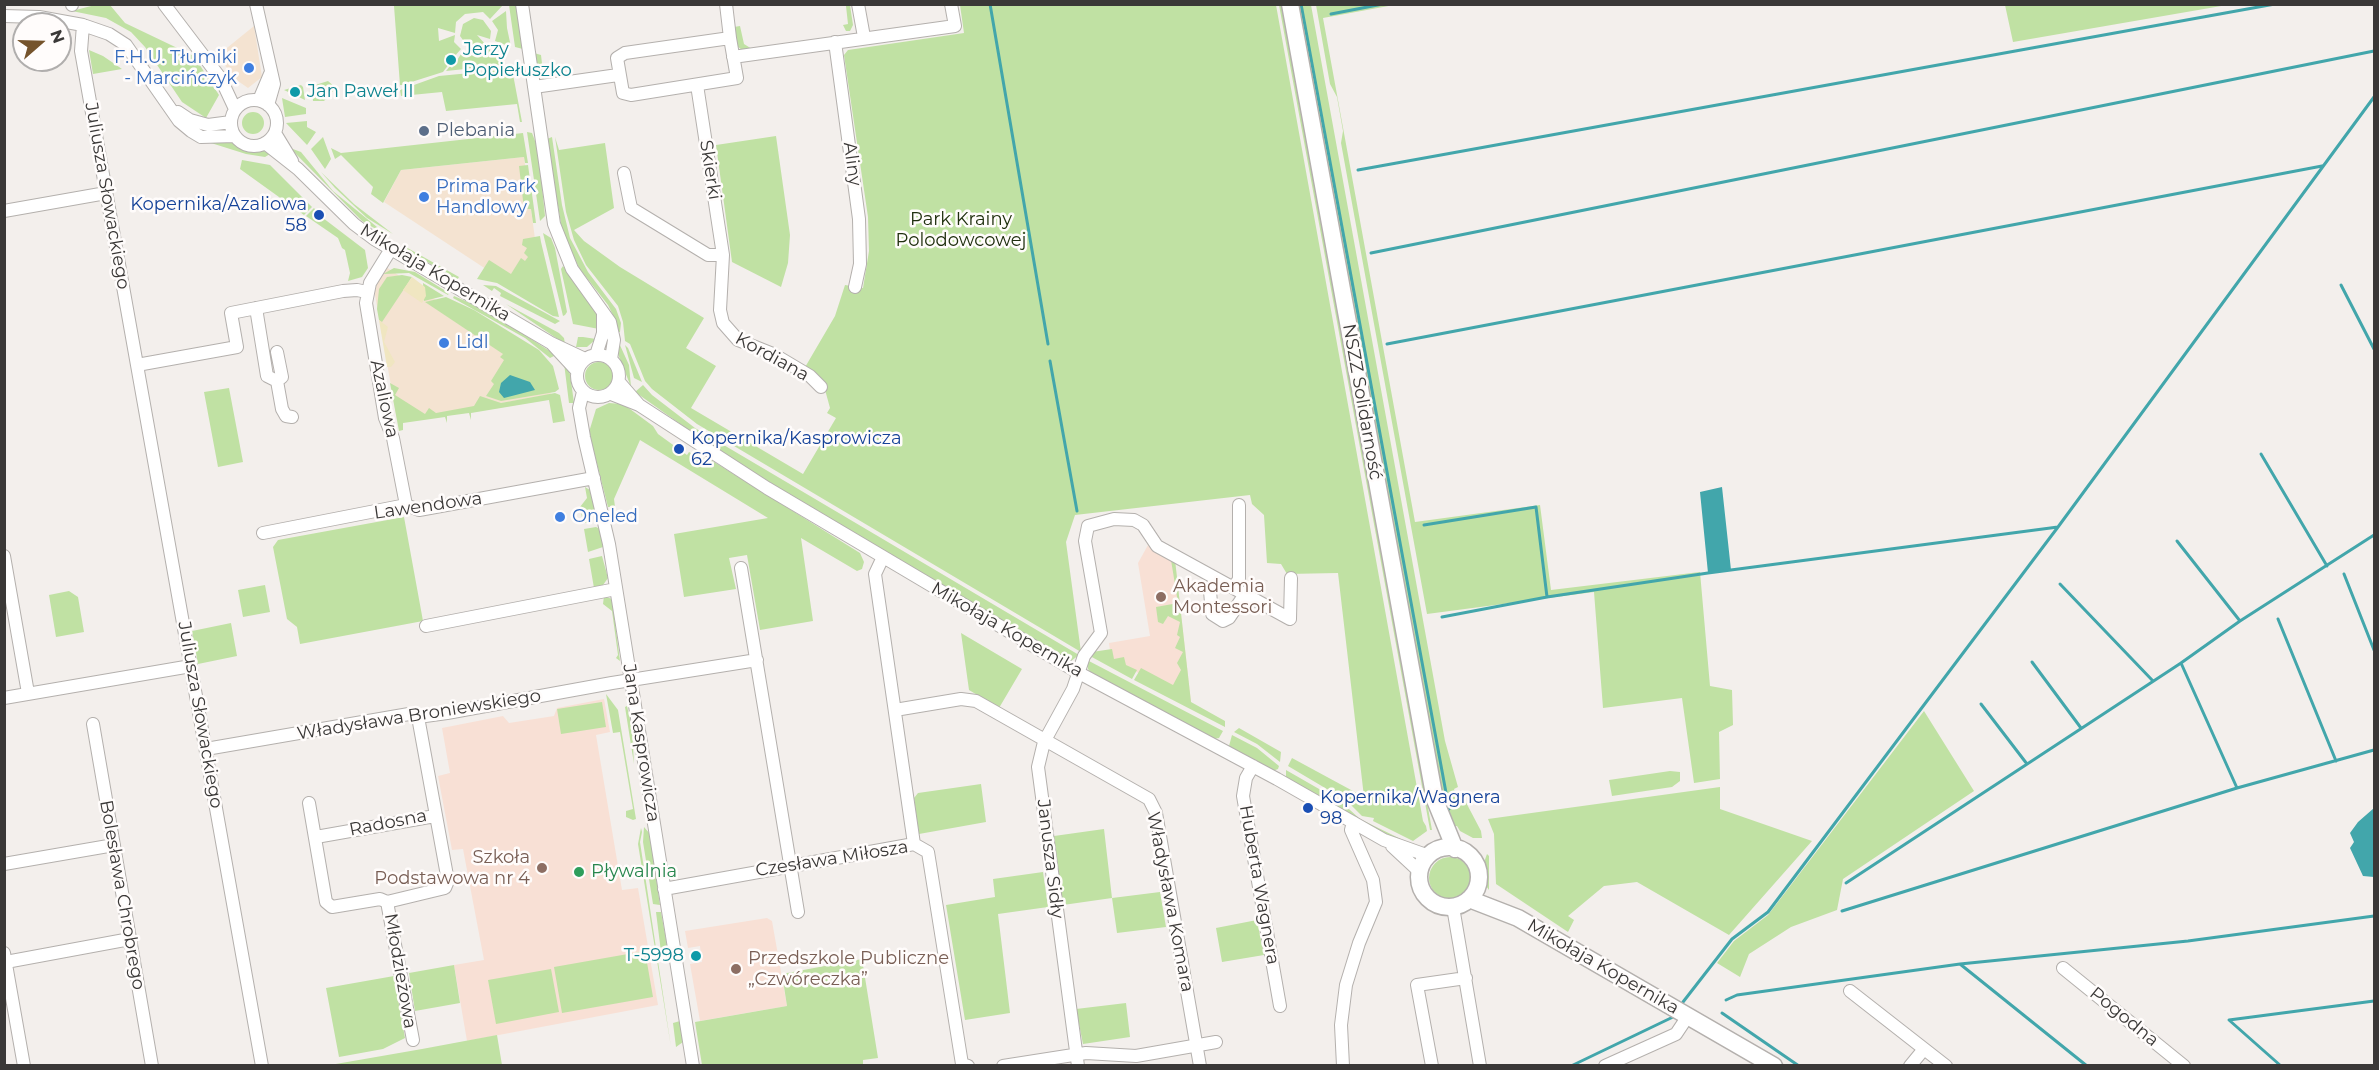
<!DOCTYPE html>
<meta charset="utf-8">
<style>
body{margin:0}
#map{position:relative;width:2379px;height:1070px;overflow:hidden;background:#f3efec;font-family:Montserrat,sans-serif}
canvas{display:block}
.frame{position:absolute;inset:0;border:6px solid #3a3837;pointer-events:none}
.north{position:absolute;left:12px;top:12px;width:60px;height:60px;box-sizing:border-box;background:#fffcfb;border:2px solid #b0aead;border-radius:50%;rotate:70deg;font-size:16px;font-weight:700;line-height:24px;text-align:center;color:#3a3837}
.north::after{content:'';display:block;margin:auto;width:21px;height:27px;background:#75532b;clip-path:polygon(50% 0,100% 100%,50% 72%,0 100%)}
</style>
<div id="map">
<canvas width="2379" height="1070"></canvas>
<div class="frame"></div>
<div class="north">N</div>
</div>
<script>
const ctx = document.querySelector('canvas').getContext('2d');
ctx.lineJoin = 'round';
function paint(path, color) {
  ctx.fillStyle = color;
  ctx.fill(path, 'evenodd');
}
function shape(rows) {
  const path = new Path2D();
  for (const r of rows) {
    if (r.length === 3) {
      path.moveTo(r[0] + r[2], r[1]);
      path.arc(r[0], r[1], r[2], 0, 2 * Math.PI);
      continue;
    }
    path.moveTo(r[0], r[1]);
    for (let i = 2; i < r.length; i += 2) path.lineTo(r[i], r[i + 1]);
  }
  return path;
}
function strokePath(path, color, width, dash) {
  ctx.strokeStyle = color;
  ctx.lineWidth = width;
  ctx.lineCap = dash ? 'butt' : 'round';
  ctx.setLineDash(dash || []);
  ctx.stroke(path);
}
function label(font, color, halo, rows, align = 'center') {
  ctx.font = font + ' Montserrat,sans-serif';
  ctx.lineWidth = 5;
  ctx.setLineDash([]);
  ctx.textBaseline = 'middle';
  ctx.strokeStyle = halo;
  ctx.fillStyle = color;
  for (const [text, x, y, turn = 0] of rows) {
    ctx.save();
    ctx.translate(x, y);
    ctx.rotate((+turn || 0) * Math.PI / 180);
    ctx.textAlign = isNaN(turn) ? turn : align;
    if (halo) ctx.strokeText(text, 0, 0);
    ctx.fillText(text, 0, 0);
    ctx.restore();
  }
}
paint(shape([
 [254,26,262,77,248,88,238,81,217,56],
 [524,157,542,291,530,298,384,202,401,170],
 [386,267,547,373,551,395,397,420,372,278]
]), '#f4e3d1');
paint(shape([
 [1148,545,1175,560,1191,702,1111,658,1109,643,1150,636,1138,563],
 [604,699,610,732,596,735,622,890,638,888,658,1005,467,1041,454,965,484,960,463,849,452,850,438,776,450,773,442,728,503,716,509,723,554,716,557,708],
 [767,918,772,921,787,1006,700,1021,690,964,702,962,700,946,688,948,685,931]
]), '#f8e0d5');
paint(shape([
 [95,5,110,5,125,23,194,56,219,95,206,118,182,102,145,47,131,32,106,18,72,11],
 [402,5,402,4,503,5,490,19,483,12,465,14,456,22,455,33,438,28,439,41,455,35,454,42,461,49,454,57,445,55,449,64,443,72,402,85,400,85,394,6],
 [509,5,517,5,523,49,515,47],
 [839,5,850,5,853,25,850,31,846,31,843,25,848,24,846,6],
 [960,5,1276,5,1423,821,1426,826,1427,831,1413,841,1373,821,1374,818,1362,816,1347,801,1288,766,1292,758,1364,797,1338,573,1287,574,1281,564,1267,563,1264,515,1252,504,1250,495,1075,515,1066,542,1081,652,697,424,652,389,645,381,630,344,625,341,623,322,618,306,586,265,574,240,566,212,555,137,559,150,605,143,614,208,574,230,584,241,620,267,704,318,686,348,716,366,691,408,803,474,836,418,827,413,830,408,824,386,804,369,835,316,845,285,863,288,869,251,868,217,844,55,848,50,964,33],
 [1279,5,1283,5,1432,830,1430,830],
 [1296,5,1311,5,1445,741,1458,787,1454,789,1455,792,1460,791,1481,831,1482,838,1473,838,1460,831,1457,826,1450,827,1436,774],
 [1316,5,1394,5,1323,18,1415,522,1540,505,1551,590,1700,572,1710,686,1732,690,1733,725,1719,732,1720,779,1694,783,1682,698,1603,708,1594,592,1427,614,1341,143,1343,131,1337,97,1330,84],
 [2005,5,2005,4,2227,5,2013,42],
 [506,11,507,28,511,47,495,41,498,30,492,21],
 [474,18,483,20,491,31,490,39,477,35,486,45,481,49,469,48,460,36,463,24],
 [740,26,744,44,752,49,742,50,737,46,734,27],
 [489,49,504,65,446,71,450,66,452,68,463,51,468,55,477,56,486,54],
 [89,50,103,56,122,69,93,74],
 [534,53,541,55,544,80,538,75],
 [512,69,522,122,520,122,517,104,446,111,442,92,401,96,400,90,439,76],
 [328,81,336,88,324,101,313,101,312,86],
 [301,85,303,87,305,100,284,90],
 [282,98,306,108,306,114,285,117],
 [253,123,11],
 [307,121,307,127,316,132,307,145,286,123],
 [527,132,532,133,537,146,542,186,545,216,540,221],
 [523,133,528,163,525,163,524,157,401,170,383,203,371,194,373,187,341,155,335,159,331,148,341,153],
 [776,136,790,235,788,263,781,287,732,262,716,145],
 [323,137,331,159,325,169,311,149],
 [552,137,562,205,570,238,588,272,616,309,621,323,620,332,616,332,615,319,608,305,579,268,562,230,547,139],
 [211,140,225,140,246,149,262,150,270,154,265,157,246,154,211,143],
 [290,148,301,152,333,191,388,236,362,221],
 [242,160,270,165,312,207,304,215,240,169],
 [528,165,536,223,533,223,531,209,524,209,519,166],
 [321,172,354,204,393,234,367,218,335,188],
 [314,208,317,212,315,214,321,220,323,218,365,250,368,268,362,277,348,281,350,273,345,250,342,248,338,238,306,216],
 [543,233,551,238,555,248,567,312,565,315,563,316],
 [540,236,541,242,559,317,553,316,497,283,477,279,489,260,511,274,521,258,525,261,528,257,524,253,527,248,522,245,523,239],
 [404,246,459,277,457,280,409,251],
 [563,266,596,312,599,329,573,324,561,269],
 [394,268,415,272,449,293,448,295,409,273,383,274],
 [402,275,412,277,382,322,379,320,377,309,379,289,387,277],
 [423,283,444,296,424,301],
 [483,285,496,286,560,321,555,324,500,296,501,293,494,288,492,291],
 [454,296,484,309,556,355,550,358,525,338,453,298],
 [446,297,474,310,539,350,553,366,559,389,555,392,501,401,486,396,494,384,491,381,504,360,500,357,503,354,425,302],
 [506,304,559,333,564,338,565,344],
 [578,337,583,337,596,339,587,347,576,347],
 [619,343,629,365,631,387,618,354],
 [625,345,628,348,642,382,634,378],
 [599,376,14],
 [564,363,570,374,574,403,569,403],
 [390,383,399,388,395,395,425,414,429,408,436,413,474,406,480,396,501,403,555,393,560,395,565,421,553,423,549,400,471,413,471,420,469,413,447,416,447,423,445,417,403,423,403,430,399,431],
 [643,385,652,395,695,428,1079,655,1071,661,1065,659,724,455,635,392],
 [229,388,243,462,218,467,204,392],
 [609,403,622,404,630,409,653,426,658,434,687,455,689,452,700,458,711,460,860,553,864,562,862,569,857,571,801,538,813,621,760,630,747,555,729,558,736,589,684,597,674,534,768,518,640,440,614,499,615,507,608,507,589,432,596,409],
 [585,487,590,490,598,519,595,521,593,511,585,513,587,523,583,523,580,507,587,498],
 [404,517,423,621,300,644,297,627,287,619,273,547,278,540],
 [596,527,600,529,603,547,588,552,584,529],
 [602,556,608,578,603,585,594,588,589,559],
 [1171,560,1175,560,1191,702,1225,721,1225,727,1134,680,1141,668,1173,685,1181,670,1177,663,1183,652,1175,648,1180,637,1177,635,1180,622,1168,616,1163,624,1158,622,1156,607,1178,603],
 [265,585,270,612,243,617,238,590],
 [69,591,78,597,84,632,56,637,49,595],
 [604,596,612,599,620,661,616,658,618,655,612,611,603,604],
 [231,623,237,656,198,664,192,631],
 [961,633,1022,669,999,708,969,690],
 [1112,649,1114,659,1124,657,1126,665,1137,670,1132,679,1090,656,1092,652],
 [1087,660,1223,731,1219,738,1214,739,1092,674,1088,669],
 [606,694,618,710,636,819,633,820,626,817,626,811,633,809,620,732,613,733],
 [602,702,606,727,561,734,557,709],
 [627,706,632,728,634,764,625,707],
 [1924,711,1974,791,1843,879,1837,910,1791,927,1749,954,1740,977,1717,963,1734,941,1768,915],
 [1239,728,1281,752,1280,762,1257,744,1234,732],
 [1232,735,1257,748,1279,766,1278,769,1273,771,1229,746],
 [1286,770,1340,801,1360,819,1411,844,1410,846,1380,832,1286,778],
 [1670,771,1680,772,1680,781,1672,787,1612,796,1609,780],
 [981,784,986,822,919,834,914,798,918,793],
 [1720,787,1720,809,1812,841,1729,935,1637,882,1604,886,1568,916,1574,920,1568,932,1496,884,1494,834,1488,819],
 [644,827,650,834,660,905,653,904,643,842],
 [641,828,642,832,640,842,671,1047,638,844],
 [1104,829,1112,898,1160,892,1166,927,1117,933,1112,898,1063,905,1054,836],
 [1487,854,1489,856,1489,890,1484,883,1482,868],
 [1450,878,21],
 [1043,872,1048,907,998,914,1010,1013,965,1020,946,905,995,897,993,879],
 [656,912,661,912,668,950,661,952],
 [1257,920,1264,955,1222,962,1216,928],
 [645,951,653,997,562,1013,554,967],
 [862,959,878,1058,863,1060,863,1066,702,1065,695,1022,787,1006,782,974],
 [454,965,460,1003,415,1011,409,973],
 [551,969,559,1012,496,1024,488,980],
 [394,976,405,1038,383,1049,339,1057,326,988],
 [1126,1003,1130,1037,1083,1044,1076,1009],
 [680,1021,683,1042,676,1047,673,1023],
 [497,1035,502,1065,330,1065,422,1049]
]), '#c0e1a3');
paint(shape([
 [412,277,425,287,426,296,422,303,403,290],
 [379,320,388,327,384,342,395,362,391,367,387,367]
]), '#f0e6c1');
paint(shape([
 [510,375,530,382,535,390,504,398,499,392,501,383],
 [1722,487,1731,570,1708,573,1700,492],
 [2374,808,2374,877,2363,876,2350,848,2354,842,2350,833,2358,822]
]), '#42a6ab');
strokePath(shape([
 [990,4,1048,344],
 [1301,4,1449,809],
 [1331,14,1383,4],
 [1358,170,2275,4],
 [1371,253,2374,51],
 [2341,285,2374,349],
 [1387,344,2322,166],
 [1050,361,1077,511],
 [2261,454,2327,566],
 [1424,525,1536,507,1547,597,1708,573,2058,527],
 [2177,541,2240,621],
 [2344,574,2374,650],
 [2060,584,2153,681],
 [1442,617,1547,597],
 [2278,619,2336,761],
 [2032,662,2081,728],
 [1981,704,2027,764],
 [2237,788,2181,663,2240,621,2374,535],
 [1846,883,2181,663],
 [1842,911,2237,788,2374,750],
 [1960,964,2087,1066],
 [1726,1000,1737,995,1960,964,2188,941,2374,916],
 [1683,1002,1732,939,1768,912,2058,527,2374,97],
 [1722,1013,1799,1066],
 [1571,1066,1673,1017],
 [2281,1066,2229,1020,2374,1001]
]), '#42a6ab', 3);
const minor = shape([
 [72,4,72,5],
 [164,4,221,79,235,109],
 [256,4,274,84,268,105],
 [522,4,554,224,572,269,610,322,614,340,611,359],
 [726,4,730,38],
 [858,4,864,37],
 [4,16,39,17,83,25,109,34,126,45,179,121,191,131,201,137,235,136],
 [83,25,81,51,262,1066],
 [730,38,737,78,631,95,623,93,617,58,625,53,730,38],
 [835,42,859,219,860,264,855,287],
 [733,57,955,26,951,4],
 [697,85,723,255,720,310,723,323,738,340,773,354,810,376,821,387],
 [534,87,618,75],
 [259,100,270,74],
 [254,123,23],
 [178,112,190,120,208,125,231,122],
 [275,133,292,161],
 [265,143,298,169,354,224,374,239,551,343,585,359],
 [624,173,631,208,708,255,723,255],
 [4,211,106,193],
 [391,249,370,283,366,303,385,418,393,438,406,505],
 [256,308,267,376,277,381],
 [552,344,577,371],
 [277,352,282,377,277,381,282,409,286,416,292,417],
 [598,376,21],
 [596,355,603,333,603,313],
 [137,365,237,347,231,313,343,291,357,290,367,292],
 [619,382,639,405,767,488,1079,673,1277,779,1384,840,1429,856],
 [583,392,579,408,584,437,609,544,693,1066],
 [611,394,639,405],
 [263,533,406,505,419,510,594,478],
 [4,556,28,693],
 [883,557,875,574,914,844],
 [741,568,798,912],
 [1216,579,1210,591,1212,614,1223,621,1229,618,1245,594],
 [1234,588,1239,579,1239,505],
 [426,626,616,589],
 [4,698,191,666],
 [895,710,961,699,976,701,1149,799,1156,813,1200,1066],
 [93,724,152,1066],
 [206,749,409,714,418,717,447,713,612,683,757,660],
 [1253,766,1246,778,1243,796,1280,1006],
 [309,803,326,902,332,907,380,899,387,902,445,888,448,881,418,717],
 [316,837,435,816],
 [1392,846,1420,872],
 [4,864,114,845],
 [664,889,914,844,928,852,962,1064,968,1066],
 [387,902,413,1040],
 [1453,907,1480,1066],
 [4,953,24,1066],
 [6,962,130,939],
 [2063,968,2184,1066],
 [1850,991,1946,1066],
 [1003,1066,1086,1053,1136,1056,1216,1042],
 [1078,1066,1038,767,1044,742,1073,689,1084,656,1101,633,1085,541,1088,526,1114,519,1134,520,1143,525,1157,546,1290,619,1291,578],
 [1343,1066,1341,1025,1346,985,1359,943,1376,902,1373,880,1351,830,1353,822],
 [1432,1066,1417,985,1466,978],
 [1605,1066,1676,1034,1688,1016],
 [1910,1066,1924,1049]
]);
const major = shape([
 [1290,4,1435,800,1455,849],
 [1449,877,30],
 [1469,899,1518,918,1774,1066]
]);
strokePath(minor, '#b4b0ad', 14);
strokePath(major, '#b4b0ad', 19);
strokePath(minor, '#fff', 12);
strokePath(major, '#fff', 16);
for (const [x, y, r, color] of [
 [451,60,6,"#0f9aa8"],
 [249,68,6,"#3f7fe0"],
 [295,92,6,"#0f9aa8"],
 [424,131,6,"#5c6f8a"],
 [424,197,6,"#3f7fe0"],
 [319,215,6,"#1a4fb4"],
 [444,343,6,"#3f7fe0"],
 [679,449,6,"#1a4fb4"],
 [560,517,6,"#3f7fe0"],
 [1161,597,6,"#8d6e63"],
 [1308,808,6,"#1a4fb4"],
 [542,868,6,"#8d6e63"],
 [579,872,6,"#2e9e5b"],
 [696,956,6,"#0f9aa8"],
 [736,969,6,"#8d6e63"]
]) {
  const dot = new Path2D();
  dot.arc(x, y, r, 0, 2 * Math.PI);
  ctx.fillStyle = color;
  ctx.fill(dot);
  strokePath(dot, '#fffcfb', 2);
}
label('18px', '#0d838f', '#fffcfb', [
 ["Jerzy",463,50],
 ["Popiełuszko",463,71],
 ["Jan Paweł II",307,92],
 ["T-5998",684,956,"right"]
], 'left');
label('18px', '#366cbe', '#fffcfb', [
 ["F.H.U. Tłumiki",237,58,"right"],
 ["- Marcińczyk",237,79,"right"],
 ["Prima Park",436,187],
 ["Handlowy",436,208],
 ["Lidl",456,343],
 ["Oneled",572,517]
], 'left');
label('18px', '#4e5e75', '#fffcfb', [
 ["Plebania",436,131]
], 'left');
label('18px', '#3a3837', '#fffcfb', [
 ["Aliny",852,164,82],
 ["Skierki",710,170,81],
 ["Juliusza Słowackiego",107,196,80],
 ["Mikołaja Kopernika",435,273,31],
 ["Kordiana",772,357,29],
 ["Azaliowa",384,399,78],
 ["NSZZ Solidarność",1362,402,80],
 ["Lawendowa",428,506,-8],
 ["Mikołaja Kopernika",1007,630,30],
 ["Juliusza Słowackiego",200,715,80],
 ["Władysława Broniewskiego",419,715,-9],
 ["Jana Kasprowicza",641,743,81],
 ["Radosna",388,823,-11],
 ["Czesława Miłosza",832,859,-9],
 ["Janusza Sidły",1050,859,83],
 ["Huberta Wagnera",1259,885,80],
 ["Bolesława Chrobrego",122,895,80],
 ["Władysława Komara",1170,902,79],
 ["Mikołaja Kopernika",1603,967,30],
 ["Młodzieżowa",400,971,80],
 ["Pogodna",2124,1017,39]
]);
label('18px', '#164399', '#fffcfb', [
 ["Kopernika/Azaliowa",307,205,"right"],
 ["58",307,226,"right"],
 ["Kopernika/Kasprowicza",691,439],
 ["62",691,460],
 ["Kopernika/Wagnera",1320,798],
 ["98",1320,819]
], 'left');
label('18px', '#20300f', '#fffcfb', [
 ["Park Krainy",961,220],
 ["Polodowcowej",961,241]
]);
label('18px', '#785e54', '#fffcfb', [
 ["Akademia",1173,587],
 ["Montessori",1173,608],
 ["Szkoła",530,858,"right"],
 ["Podstawowa nr 4",530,879,"right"],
 ["Przedszkole Publiczne",748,959],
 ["„Czwóreczka”",748,980]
], 'left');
label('18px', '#27864d', '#fffcfb', [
 ["Pływalnia",591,872]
], 'left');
</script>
